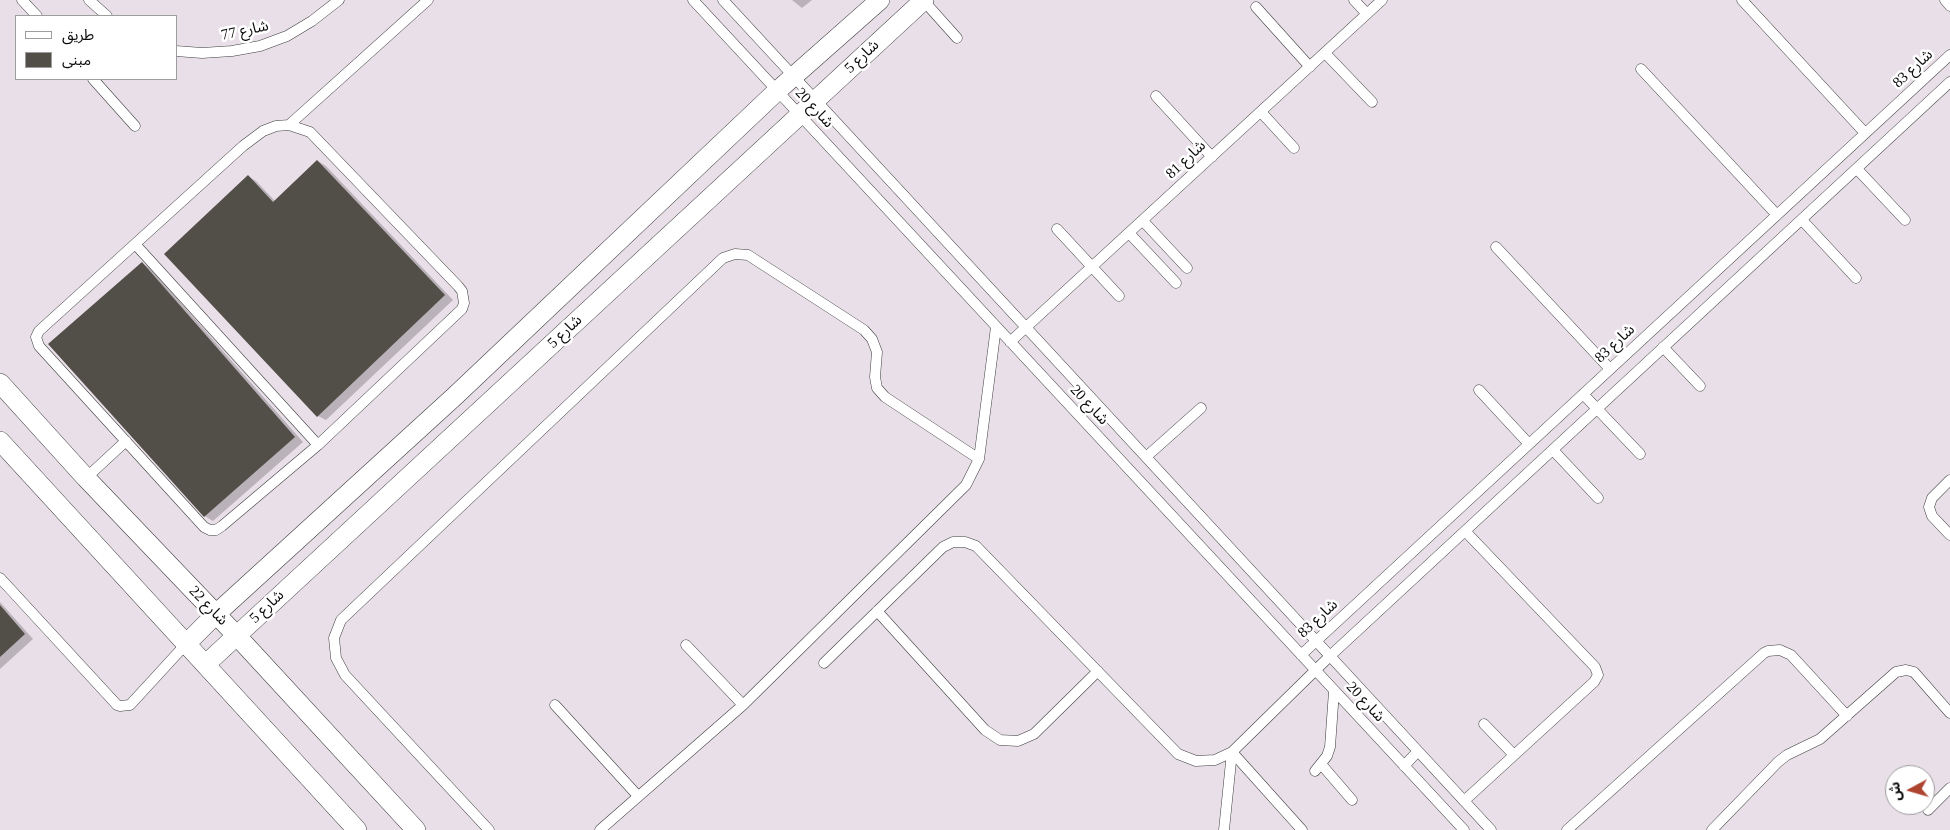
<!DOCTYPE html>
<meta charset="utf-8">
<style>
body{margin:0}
#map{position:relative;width:1950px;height:830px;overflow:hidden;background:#fdfdea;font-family:"Times New Roman","Noto Sans Arabic",serif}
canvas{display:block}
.legend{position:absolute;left:15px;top:15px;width:162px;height:65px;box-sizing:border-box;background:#fff;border:1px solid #9d9d9d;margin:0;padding:6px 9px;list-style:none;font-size:15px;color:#0b0b0b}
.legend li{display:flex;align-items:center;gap:10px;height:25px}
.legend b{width:25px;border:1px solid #9d9d9d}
.north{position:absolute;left:1885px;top:765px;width:50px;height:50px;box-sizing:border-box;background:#fff;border:1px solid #9d9d9d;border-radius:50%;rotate:264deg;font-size:14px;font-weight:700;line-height:20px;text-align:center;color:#0b0b0b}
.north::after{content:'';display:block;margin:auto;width:18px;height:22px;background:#ad4430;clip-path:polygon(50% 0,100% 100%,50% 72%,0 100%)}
</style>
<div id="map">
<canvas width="1950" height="830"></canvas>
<ul class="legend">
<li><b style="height:6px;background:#fff"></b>طريق</li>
<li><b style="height:14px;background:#524e48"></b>مبنى</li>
</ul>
<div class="north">ش</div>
</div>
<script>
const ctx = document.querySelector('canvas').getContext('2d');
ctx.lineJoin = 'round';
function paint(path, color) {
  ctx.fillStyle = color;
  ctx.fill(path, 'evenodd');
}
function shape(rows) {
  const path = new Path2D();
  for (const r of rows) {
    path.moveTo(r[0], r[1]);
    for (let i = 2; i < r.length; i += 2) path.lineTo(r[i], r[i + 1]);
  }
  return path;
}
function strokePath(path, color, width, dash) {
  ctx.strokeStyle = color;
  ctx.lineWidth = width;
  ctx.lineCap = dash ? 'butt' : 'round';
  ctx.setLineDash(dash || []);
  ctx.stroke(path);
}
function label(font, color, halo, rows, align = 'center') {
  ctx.font = font + ' "Times New Roman","Noto Sans Arabic",serif';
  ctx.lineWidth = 5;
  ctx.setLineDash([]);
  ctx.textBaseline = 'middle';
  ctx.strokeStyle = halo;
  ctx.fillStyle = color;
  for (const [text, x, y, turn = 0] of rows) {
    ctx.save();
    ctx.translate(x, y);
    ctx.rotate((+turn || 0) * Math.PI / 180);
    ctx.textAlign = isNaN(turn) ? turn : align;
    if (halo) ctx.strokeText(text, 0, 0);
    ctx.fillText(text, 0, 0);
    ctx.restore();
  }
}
paint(shape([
 [0,0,1950,0,1950,830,0,830],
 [16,16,176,16,176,79,16,79],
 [1895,775,1925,775,1925,805,1895,805]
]), '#e9dfe8');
paint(shape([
 [792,0,812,0,802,8],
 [318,161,326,166,453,300,326,420,318,416,248,176,256,181,275,201],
 [142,263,150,268,303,442,213,521,205,516],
 [0,602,33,639,0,669]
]), '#0003');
paint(shape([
 [317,160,445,295,317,417,164,254,248,175,273,202],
 [142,262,295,437,204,517,48,344],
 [0,605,25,634,0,657]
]), '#524e48');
const lane = shape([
 [22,0,37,16],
 [89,0,107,16],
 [693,0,1464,830],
 [723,0,1491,830],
 [923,0,957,38],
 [1354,0,1367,14],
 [1742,0,1865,133],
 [1945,0,1950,6],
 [1256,7,1310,67],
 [176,51,202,53,232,51,260,46,287,36,312,21,339,0],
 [1325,53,1372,102],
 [1641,69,1777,215],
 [93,79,135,126],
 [1156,96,1212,157],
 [1261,112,1294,148],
 [289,125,310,132,458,286,462,291,464,303,462,309,318,445,222,526,216,530,210,530,204,527,39,346,36,337,39,331,243,146,263,131,276,126,289,125],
 [289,125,428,0],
 [1857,169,1905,220],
 [1802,220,1856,278],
 [1143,221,1187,268],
 [1057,229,1119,296],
 [1129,233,1176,283],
 [135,244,318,445],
 [1496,247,1610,369],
 [1010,342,1382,0],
 [1663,347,1700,386],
 [1479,390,1529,444],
 [1583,394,1640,454],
 [1553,450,1598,498],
 [1146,457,1201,408],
 [86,478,126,441],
 [1950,480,1932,498,1929,507,1932,516,1950,535],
 [0,578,117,705,120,706,130,705,186,644],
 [877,611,985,730,1000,740,1018,741,1034,734,1098,671],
 [686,645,743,705],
 [1301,655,1950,55],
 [824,663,943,547,953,542,965,542,976,546,1178,754,1196,761,1215,760,1232,752,1330,656,1950,82],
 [555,705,638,796],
 [1484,724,1514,755],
 [1232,752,1302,830],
 [1321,764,1352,800],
 [1404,766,1418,751],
 [1315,771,1327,756,1330,747,1334,691],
 [1464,801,1594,682,1598,675,1595,667,1465,531],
 [1928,810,1950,788],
 [489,830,345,675,336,658,334,638,341,620,723,258,735,254,748,255,864,330,872,339,877,352,875,377,877,388,885,397,979,459],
 [600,830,743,705,966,485,979,459,996,327],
 [1224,830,1232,752],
 [1567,830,1764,653,1768,651,1780,650,1791,655,1847,716],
 [1712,830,1778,762,1787,755,1820,739,1896,672,1906,670,1914,672,1950,713]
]);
const street = shape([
 [0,383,86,478,237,636,416,830],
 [0,441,357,830],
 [186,644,216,614,455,396,777,91,880,0],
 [206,664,924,0]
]);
strokePath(lane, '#3e3e3e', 11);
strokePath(street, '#3e3e3e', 20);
strokePath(lane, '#fff', 10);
strokePath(street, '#fff', 19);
label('15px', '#0b0b0b', '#fff', [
 ["شارع 77",245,31,-12],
 ["شارع 5",862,57,-43],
 ["شارع 83",1913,69,-43],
 ["شارع 20",814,108,47],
 ["شارع 81",1186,160,-43],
 ["شارع 5",565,332,-43],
 ["شارع 83",1615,344,-43],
 ["شارع 20",1089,405,47],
 ["شارع 22",208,606,46],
 ["شارع 5",267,607,-43],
 ["شارع 83",1318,619,-43],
 ["شارع 20",1365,702,47]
]);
</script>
